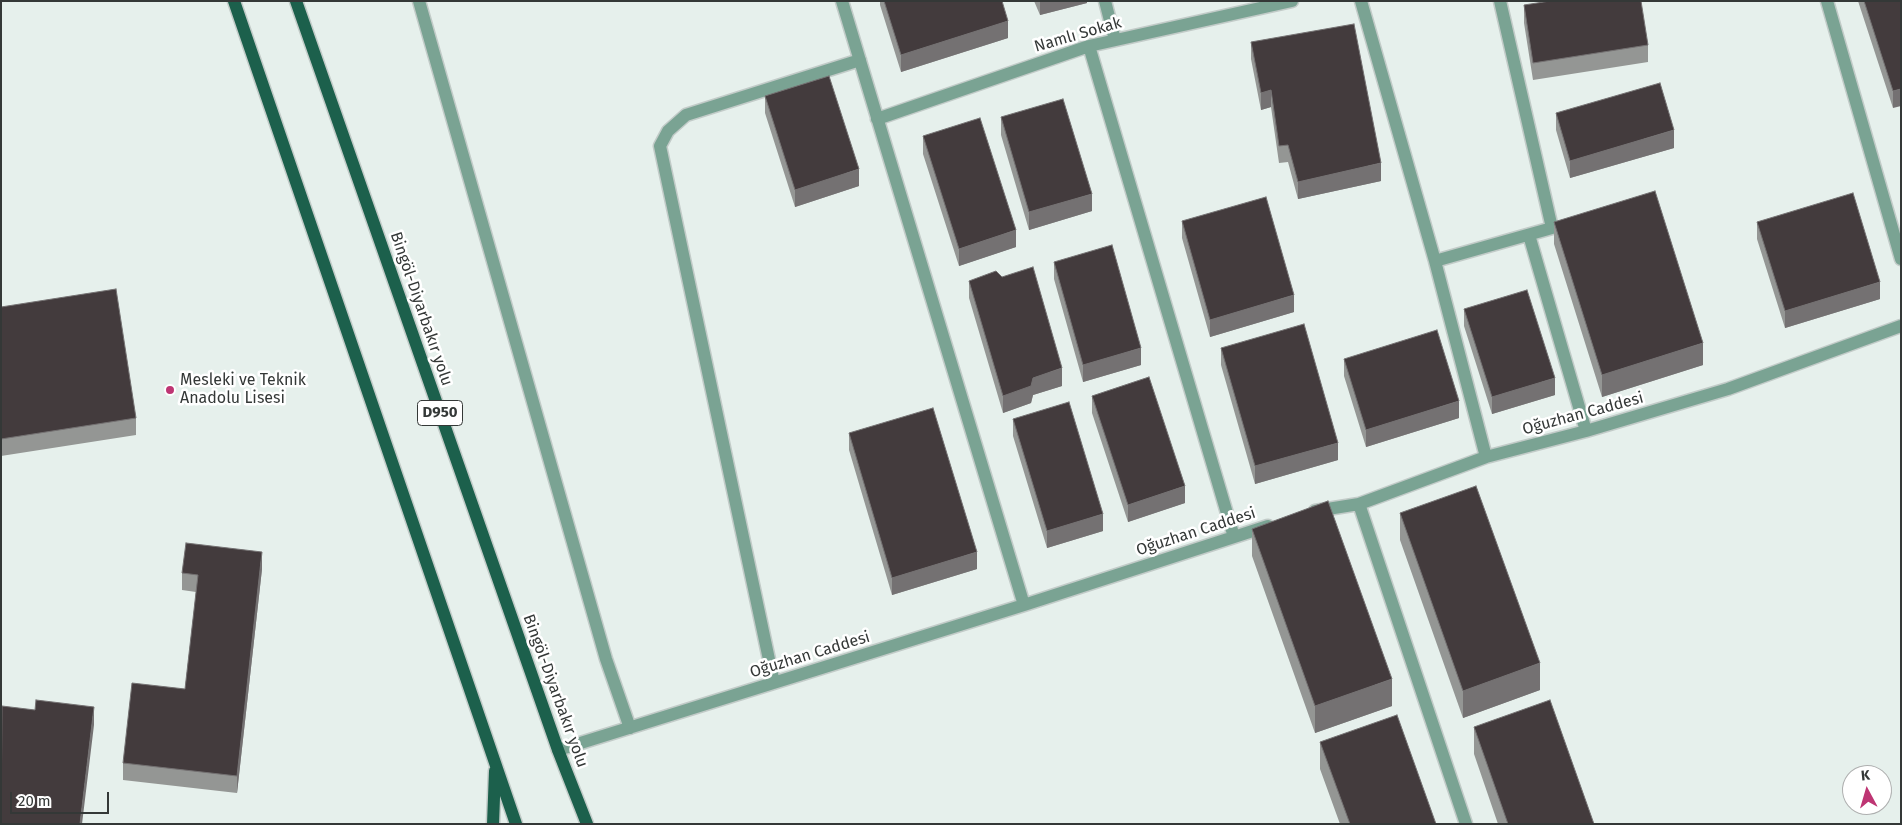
<!DOCTYPE html>
<meta charset="utf-8">
<style>
body{margin:0}
#map{position:relative;width:1902px;height:825px;overflow:hidden;background:#e6f0ec;font-family:"Fira Sans",sans-serif}
canvas{display:block}
.frame{position:absolute;inset:0;border:2px solid #343837;pointer-events:none}
.north{position:absolute;left:1842px;top:765px;width:50px;height:50px;box-sizing:border-box;background:#fff;border:1px solid #aeafaf;border-radius:50%;rotate:354deg;font-size:14px;font-weight:700;line-height:20px;text-align:center;color:#343837}
.north::after{content:'';display:block;margin:auto;width:18px;height:22px;background:#be3573;clip-path:polygon(50% 0,100% 100%,50% 72%,0 100%)}
.scale{position:absolute;left:10px;top:792px;width:99px;height:22px;box-sizing:border-box;border:2px solid #343837;border-top:0;padding-left:6px;font-size:15px;line-height:18px;white-space:nowrap;color:#343837;-webkit-text-stroke:4px #fff;paint-order:stroke}
</style>
<div id="map">
<canvas width="1902" height="825"></canvas>
<div class="frame"></div>
<div class="north">K</div>
<div class="scale">20 m</div>
</div>
<script>
const ctx = document.querySelector('canvas').getContext('2d');
ctx.lineJoin = 'round';
function shape(rows) {
  const path = new Path2D();
  for (const r of rows) {
    path.moveTo(r[0], r[1]);
    for (let i = 2; i < r.length; i += 2) path.lineTo(r[i], r[i + 1]);
  }
  return path;
}
function strokePath(path, color, width, dash) {
  ctx.strokeStyle = color;
  ctx.lineWidth = width;
  ctx.lineCap = dash ? 'butt' : 'round';
  ctx.setLineDash(dash || []);
  ctx.stroke(path);
}
function paint(path, color) {
  ctx.fillStyle = color;
  ctx.fill(path, 'evenodd');
}
function label(font, color, halo, rows, align = 'center') {
  ctx.font = font + ' "Fira Sans",sans-serif';
  ctx.lineWidth = 5;
  ctx.setLineDash([]);
  ctx.textBaseline = 'middle';
  ctx.strokeStyle = halo;
  ctx.fillStyle = color;
  for (const [text, x, y, turn = 0] of rows) {
    ctx.save();
    ctx.translate(x, y);
    ctx.rotate((+turn || 0) * Math.PI / 180);
    ctx.textAlign = isNaN(turn) ? turn : align;
    if (halo) ctx.strokeText(text, 0, 0);
    ctx.fillText(text, 0, 0);
    ctx.restore();
  }
}
const minor = shape([
 [419,1,606,659,630,728],
 [842,1,1024,605],
 [1105,1,1115,40],
 [1361,1,1435,261,1486,457],
 [1827,1,1901,259],
 [1089,46,1234,537],
 [877,119,1089,46,1292,1],
 [1529,235,1586,431],
 [1435,261,1552,228,1500,1],
 [1359,504,1466,824],
 [1315,511,1359,504,1486,457,1586,431,1728,389,1901,326],
 [774,683,660,146,668,131,686,115,860,60],
 [558,750,1024,605,1268,526]
]);
const major = shape([
 [234,1,516,824],
 [296,1,558,750,587,824],
 [493,824,495,771]
]);
strokePath(minor, '#c2cbc8', 15);
strokePath(major, '#c2cbc8', 15);
strokePath(minor, '#7aa393', 12);
strokePath(major, '#1c604c', 12);
paint(shape([
 [880,1,1002,1,1008,38,901,72,880,5],
 [1034,1,1087,1,1087,3,1040,15],
 [1858,1,1901,1,1893,108],
 [1524,5,1648,45,1648,62,1533,80,1524,23],
 [1251,42,1381,181,1298,199,1288,162,1279,163,1271,107,1261,110,1251,59],
 [765,96,859,186,795,207,765,113],
 [1556,113,1674,148,1570,178,1556,130],
 [1001,117,1092,211,1029,230,1001,135],
 [923,136,1016,247,959,266,923,154],
 [1182,221,1294,312,1210,337,1182,238],
 [1554,222,1703,365,1602,397,1554,244],
 [1757,222,1880,299,1785,328,1757,239],
 [1054,262,1141,365,1083,382,1054,279],
 [969,281,1062,386,1033,395,1031,403,1003,413,969,298],
 [1,307,136,418,136,435,1,456],
 [1464,309,1555,395,1492,414,1464,326],
 [1221,348,1338,460,1255,484,1221,365],
 [1344,359,1459,418,1366,447,1344,376],
 [1092,396,1185,503,1128,522,1092,413],
 [1013,419,1103,531,1047,548,1013,436],
 [849,433,977,569,892,595,849,450],
 [1400,513,1540,690,1463,718,1400,540],
 [1252,529,1392,706,1315,733,1252,556],
 [262,569,237,793,123,780,123,763,185,689,196,592,182,590,182,573],
 [1474,727,1594,824,1498,824,1474,754],
 [1320,742,1436,824,1340,824,1320,769]
]), '#949694');
paint(shape([
 [1040,1,1087,1,1087,3,1040,15],
 [1008,21,1008,38,901,72,901,55],
 [1901,89,1901,106,1893,108,1893,91],
 [1271,90,1271,107,1261,110,1261,93],
 [1674,130,1674,148,1570,178,1570,161],
 [1381,163,1381,181,1298,199,1298,182],
 [859,169,859,186,795,207,795,190],
 [1092,194,1092,211,1029,230,1029,212],
 [1016,230,1016,247,959,266,959,249],
 [1880,282,1880,299,1785,328,1785,311],
 [1294,295,1294,312,1210,337,1210,320],
 [1703,343,1703,365,1602,397,1602,375],
 [1141,348,1141,365,1083,382,1083,365],
 [1062,368,1062,386,1033,395,1031,403,1003,413,1003,396,1033,378],
 [1555,378,1555,395,1492,414,1492,397],
 [1459,401,1459,418,1366,447,1366,430],
 [1338,443,1338,460,1255,484,1255,466],
 [1185,486,1185,503,1128,522,1128,505],
 [1103,514,1103,531,1047,548,1047,531],
 [262,552,262,569,237,793,237,776],
 [977,552,977,569,892,595,892,578],
 [1540,663,1540,690,1463,718,1463,691],
 [1392,679,1392,706,1315,733,1315,706],
 [94,707,94,725,82,824,80,824]
]), '#747172');
const building = shape([
 [884,1,1002,1,1008,21,901,55,884,1],
 [1550,1,1641,1,1648,45,1533,63,1524,5,1550,1],
 [1864,1,1901,1,1901,89,1893,91,1864,1],
 [1354,24,1381,163,1298,182,1288,145,1279,146,1271,90,1261,93,1251,42,1354,24],
 [829,76,859,169,795,190,765,96,829,76],
 [1660,83,1674,130,1570,161,1556,113,1660,83],
 [1063,99,1092,194,1029,212,1001,117,1063,99],
 [980,118,1016,230,959,249,923,136,980,118],
 [1655,191,1703,343,1602,375,1554,222,1655,191],
 [1853,193,1880,282,1785,311,1757,222,1853,193],
 [1266,197,1294,295,1210,320,1182,221,1266,197],
 [1112,245,1141,348,1083,365,1054,262,1112,245],
 [1033,267,1062,368,1033,378,1031,386,1003,396,969,281,996,271,1002,277,1033,267],
 [116,289,136,418,1,439,1,307,116,289],
 [1527,290,1555,378,1492,397,1464,309,1527,290],
 [1304,324,1338,443,1255,466,1221,348,1304,324],
 [1437,330,1459,401,1366,430,1344,359,1437,330],
 [1149,377,1185,486,1128,505,1092,396,1149,377],
 [1069,402,1103,514,1047,531,1013,419,1069,402],
 [933,408,977,552,892,578,849,433,933,408],
 [1476,486,1540,663,1463,691,1400,513,1476,486],
 [1328,501,1392,679,1315,706,1252,529,1328,501],
 [186,543,262,552,237,776,123,763,132,683,185,689,198,575,182,573,186,543],
 [36,700,94,707,80,824,1,824,2,706,35,710,36,700],
 [1550,700,1594,824,1508,824,1474,727,1550,700],
 [1397,715,1436,824,1350,824,1320,742,1397,715]
]);
paint(building, '#433b3d');
strokePath(building, '#747172', 1);
for (const [x, y, r, color] of [
 [170,390,5,"#be3573"]
]) {
  const dot = new Path2D();
  dot.arc(x, y, r, 0, 2 * Math.PI);
  ctx.fillStyle = color;
  ctx.fill(dot);
  strokePath(dot, '#fff', 2);
}
for (const [x, y, w] of [
 [440,413,45]
]) {
  const box = new Path2D();
  box.roundRect(x - w / 2, y - 12.5, w, 25, 4);
  ctx.fillStyle = '#fff';
  ctx.fill(box);
  strokePath(box, '#343837', 1);
}
label('bold 15px', '#343837', null, [
 ["D950",440,413]
]);
label('16px', '#343837', '#fff', [
 ["Namlı Sokak",1078,35,-16],
 ["Bingöl-Diyarbakır yolu",421,309,71],
 ["Oğuzhan Caddesi",1583,414,-15],
 ["Oğuzhan Caddesi",1196,532,-18],
 ["Oğuzhan Caddesi",810,655,-17],
 ["Bingöl-Diyarbakır yolu",555,691,70]
]);
label('16px', '#343837', '#fff', [
 ["Mesleki ve Teknik",180,381],
 ["Anadolu Lisesi",180,399]
], 'left');
</script>
